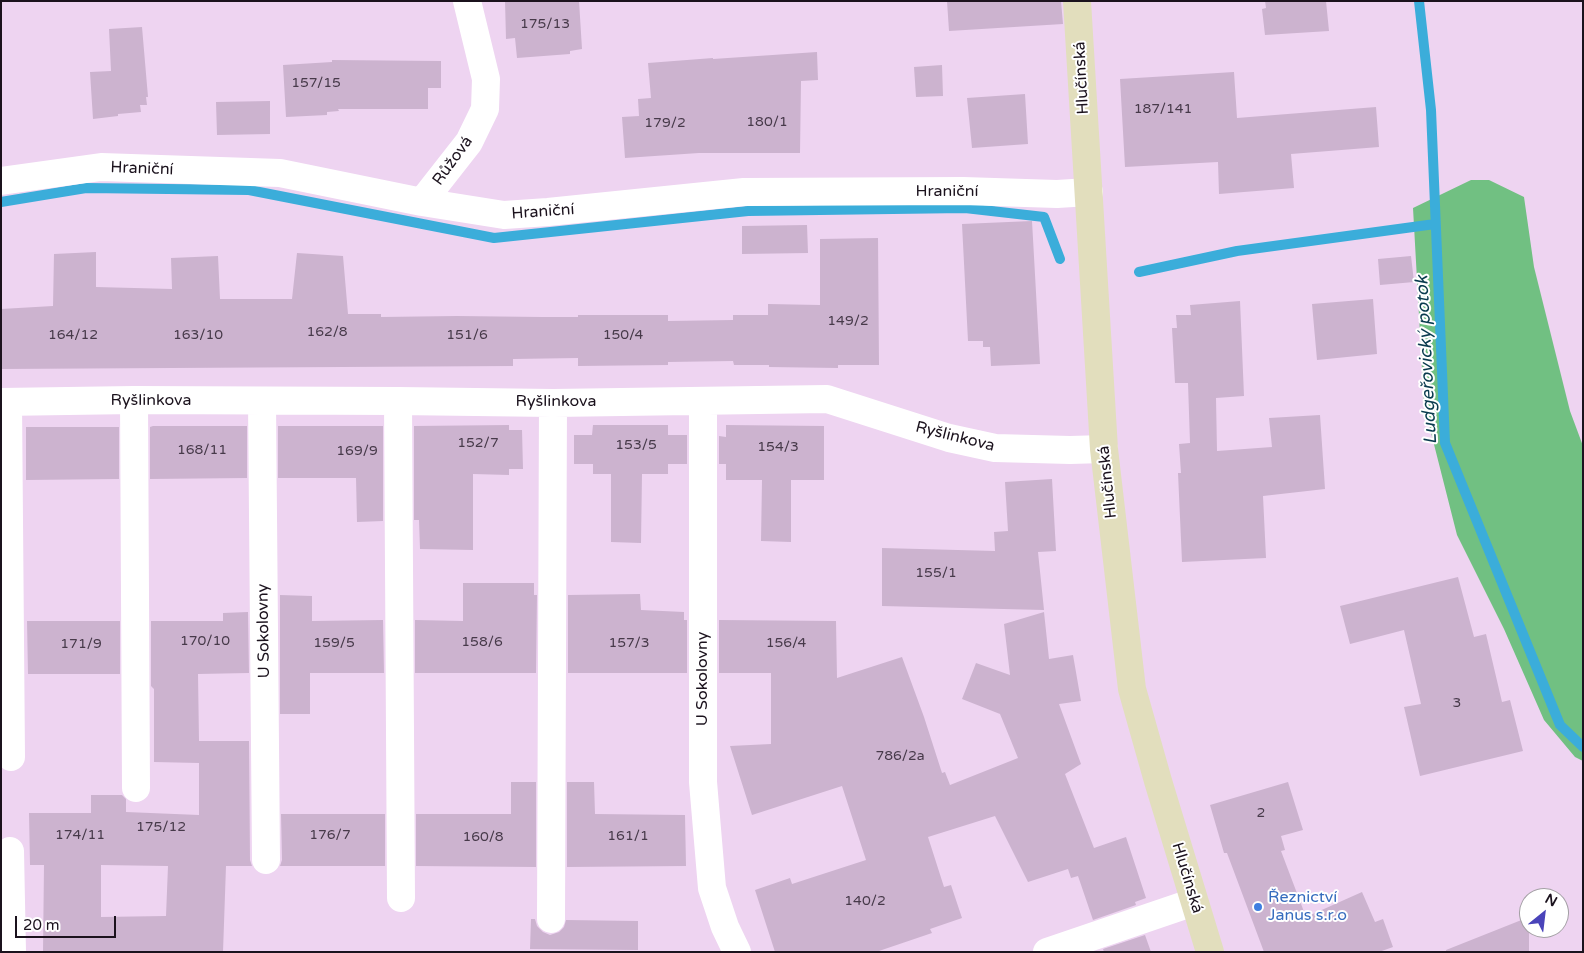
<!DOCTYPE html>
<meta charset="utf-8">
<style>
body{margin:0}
#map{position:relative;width:1584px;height:953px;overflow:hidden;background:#eed4f1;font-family:"Varela Round",sans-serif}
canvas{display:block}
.frame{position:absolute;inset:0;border:2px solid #1b121d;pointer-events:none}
.north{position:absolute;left:1519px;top:888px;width:50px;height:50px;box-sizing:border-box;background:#fff;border:1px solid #a4a0a5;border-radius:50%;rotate:29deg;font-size:14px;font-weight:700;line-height:20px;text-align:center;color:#1b121d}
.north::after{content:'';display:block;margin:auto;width:18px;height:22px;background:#4a44ba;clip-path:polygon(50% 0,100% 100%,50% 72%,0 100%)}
.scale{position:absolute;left:15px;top:916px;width:101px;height:22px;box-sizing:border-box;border:2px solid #1b121d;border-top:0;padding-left:6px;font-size:15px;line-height:18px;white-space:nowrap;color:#1b121d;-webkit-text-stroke:4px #fff;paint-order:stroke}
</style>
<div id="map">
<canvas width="1584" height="953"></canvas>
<div class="frame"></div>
<div class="north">N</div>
<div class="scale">20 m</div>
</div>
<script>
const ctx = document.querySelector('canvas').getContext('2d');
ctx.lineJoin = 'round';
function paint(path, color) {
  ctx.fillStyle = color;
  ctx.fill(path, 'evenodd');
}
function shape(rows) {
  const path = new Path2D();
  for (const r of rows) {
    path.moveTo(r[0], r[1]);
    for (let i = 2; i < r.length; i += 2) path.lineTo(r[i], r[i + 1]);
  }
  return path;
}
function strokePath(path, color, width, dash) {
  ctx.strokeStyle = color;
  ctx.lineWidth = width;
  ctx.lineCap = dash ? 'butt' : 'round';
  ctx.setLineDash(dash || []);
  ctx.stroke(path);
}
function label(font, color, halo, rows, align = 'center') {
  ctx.font = font + ' "Varela Round",sans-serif';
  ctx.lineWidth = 4;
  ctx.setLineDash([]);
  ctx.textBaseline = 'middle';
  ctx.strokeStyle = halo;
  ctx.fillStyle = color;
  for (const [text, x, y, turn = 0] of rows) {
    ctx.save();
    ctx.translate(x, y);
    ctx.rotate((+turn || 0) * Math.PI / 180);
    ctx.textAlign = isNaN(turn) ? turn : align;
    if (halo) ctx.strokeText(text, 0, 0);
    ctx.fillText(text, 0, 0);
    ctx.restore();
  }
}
paint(shape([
 [1471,180,1489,180,1524,197,1534,267,1570,411,1583,446,1583,761,1575,757,1544,720,1504,629,1457,535,1424,405,1413,208]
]), '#71c082');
strokePath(shape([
 [1419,1,1431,110,1445,443,1560,725,1583,747],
 [1,202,86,188,249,190,494,238,748,211,965,208,1044,217,1060,259],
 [1139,272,1237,251,1435,224]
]), '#3badda', 10);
paint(shape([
 [505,1,579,1,582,49,570,51,570,54,517,58,515,38,506,39],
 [947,1,1061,1,1063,24,949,31],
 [1265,1,1326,1,1329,31,1265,35,1262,9,1266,8],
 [142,27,148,97,146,97,147,105,140,105,141,112,118,114,118,116,93,119,90,72,111,71,109,29],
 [817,52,818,80,801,81,800,153,699,153,625,158,622,117,639,116,638,99,651,98,648,63,713,58,713,59],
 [332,60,441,61,441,88,428,88,428,109,338,109,339,111,327,112,327,115,286,117,283,65,332,62],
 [942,65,943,96,916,97,914,67],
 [1234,72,1237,118,1376,107,1379,147,1291,154,1294,188,1219,194,1218,162,1125,167,1120,79],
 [1025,94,1028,144,972,148,967,98],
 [270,101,270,134,217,135,216,102],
 [1032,221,1040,364,991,366,990,347,983,347,983,341,968,341,962,224],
 [807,225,808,253,742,254,742,226],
 [878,238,879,365,838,365,838,368,769,367,769,365,734,365,733,361,668,362,668,365,578,366,578,358,513,359,513,366,1,369,1,309,53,306,54,254,96,252,96,287,172,289,171,258,218,256,220,299,292,299,297,253,343,256,348,314,381,314,381,317,457,316,542,317,578,317,578,315,668,315,668,321,733,320,733,315,768,315,768,304,820,305,820,239],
 [1411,256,1414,282,1380,285,1378,259],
 [1373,299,1377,354,1317,360,1312,304],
 [1240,301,1244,396,1216,398,1217,451,1272,447,1269,418,1320,415,1325,489,1263,496,1266,558,1182,562,1178,473,1181,473,1179,444,1190,443,1188,383,1175,383,1172,328,1177,328,1176,315,1191,315,1190,305],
 [509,425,509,430,522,430,523,469,509,469,509,475,473,474,473,550,420,549,419,520,414,520,414,426],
 [593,425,668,425,668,435,687,435,687,464,668,464,668,474,642,474,641,543,611,542,611,474,593,474,593,464,574,464,574,435,592,435],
 [726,425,824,426,824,480,791,480,791,542,761,541,762,480,726,480,726,464,719,464,719,436,726,437],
 [153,426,247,426,247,478,150,479,150,427],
 [278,426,383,426,383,521,357,522,356,478,278,478],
 [26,427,119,427,119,479,26,480],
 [1052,479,1056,551,1038,552,1044,610,882,606,882,548,995,551,994,532,1008,531,1005,482],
 [1458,577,1474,637,1486,634,1502,702,1510,700,1523,751,1420,776,1404,707,1421,704,1404,630,1350,644,1340,606],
 [463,583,534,583,534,595,537,595,536,673,415,673,415,620,463,621],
 [640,594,641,610,684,612,684,620,687,620,687,673,568,673,568,595],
 [280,595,312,596,312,621,383,620,384,673,310,673,310,714,280,714],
 [248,612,249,673,198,674,199,741,249,741,250,860,252,866,226,866,223,952,43,952,44,865,30,865,29,813,91,813,91,795,122,795,126,799,126,812,199,815,199,763,154,762,154,689,151,686,151,621,223,621,223,613],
 [101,865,168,866,166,916,101,917],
 [1044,612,1049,659,1073,655,1081,701,1059,704,1081,764,1065,774,1094,848,1126,837,1146,898,1135,902,1136,905,1093,920,1078,876,1071,878,1068,869,1028,882,995,816,928,837,944,887,951,885,962,918,930,929,932,933,876,952,775,952,755,890,790,878,792,884,866,860,842,786,752,815,730,746,771,744,771,673,719,673,719,620,836,621,837,678,902,657,924,717,942,773,945,772,950,785,1018,758,1000,714,962,699,976,663,1010,675,1004,624],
 [27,621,120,621,120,674,28,674],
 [511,782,536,782,536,867,416,866,416,814,511,814],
 [567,782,594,782,595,814,685,815,686,866,567,867],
 [1288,782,1303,830,1281,836,1285,850,1281,851,1306,917,1362,892,1375,922,1383,919,1393,947,1379,952,1264,952,1227,853,1224,853,1210,805],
 [281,814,385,814,385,866,280,866,282,860],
 [1529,917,1529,952,1446,952,1446,950],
 [531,919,535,919,537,926,543,932,550,935,559,932,564,927,566,920,638,921,638,950,530,949],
 [1145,935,1151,952,1104,952,1103,949]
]), '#ccb3cf');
strokePath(shape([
 [1,181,101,167,280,173,422,202,504,215,548,212,744,192,963,191,1057,194,1089,192],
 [422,202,469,142,485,109,486,79,467,1],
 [134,400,136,788],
 [262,401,266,860],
 [398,401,401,898],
 [1,402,134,400,398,401,553,403,827,399,949,438,995,448,1070,450,1104,449],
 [8,402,11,757],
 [703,402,703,782,712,888,725,927,737,952],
 [10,851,12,952],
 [551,919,553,403],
 [1047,952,1194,902]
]), '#fff', 28);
strokePath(shape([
 [1077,1,1104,449,1132,689,1158,781,1210,952]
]), '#e2debd', 28);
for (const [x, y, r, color] of [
 [1258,907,5,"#3f7fe0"]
]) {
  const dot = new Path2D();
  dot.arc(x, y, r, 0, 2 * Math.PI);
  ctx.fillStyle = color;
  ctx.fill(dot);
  strokePath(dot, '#fff', 2);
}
label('14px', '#473a4a', null, [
 ["175/13",545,24],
 ["157/15",316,83],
 ["187/141",1163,109],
 ["180/1",767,122],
 ["179/2",665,123],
 ["149/2",848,321],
 ["162/8",327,332],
 ["164/12",73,335],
 ["163/10",198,335],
 ["151/6",467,335],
 ["150/4",623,335],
 ["152/7",478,443],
 ["153/5",636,445],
 ["154/3",778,447],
 ["168/11",202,450],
 ["169/9",357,451],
 ["155/1",936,573],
 ["170/10",205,641],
 ["158/6",482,642],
 ["159/5",334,643],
 ["157/3",629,643],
 ["156/4",786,643],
 ["171/9",81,644],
 ["3",1457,703],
 ["786/2a",900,756],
 ["2",1261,813],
 ["175/12",161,827],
 ["174/11",80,835],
 ["176/7",330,835],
 ["161/1",628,836],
 ["160/8",483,837],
 ["140/2",865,901]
]);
label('16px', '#1b121d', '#fff', [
 ["Hlučínská",1082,78,-93],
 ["Růžová",453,161,-54],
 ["Hraniční",142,169,2],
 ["Hraniční",947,192],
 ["Hraniční",543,212,-4],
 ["Ryšlinkova",151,401],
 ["Ryšlinkova",556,402],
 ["Ryšlinkova",955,437,14],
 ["Hlučínská",1108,482,-96],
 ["U Sokolovny",264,631,-91],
 ["U Sokolovny",703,679,-90],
 ["Hlučínská",1187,878,73]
]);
label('16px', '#366cbe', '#fff', [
 ["Řeznictví",1268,898],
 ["Janus s.r.o",1268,916]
], 'left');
label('italic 18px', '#093b4e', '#fff', [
 ["Ludgeřovický potok",1427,360,-93]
]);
</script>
